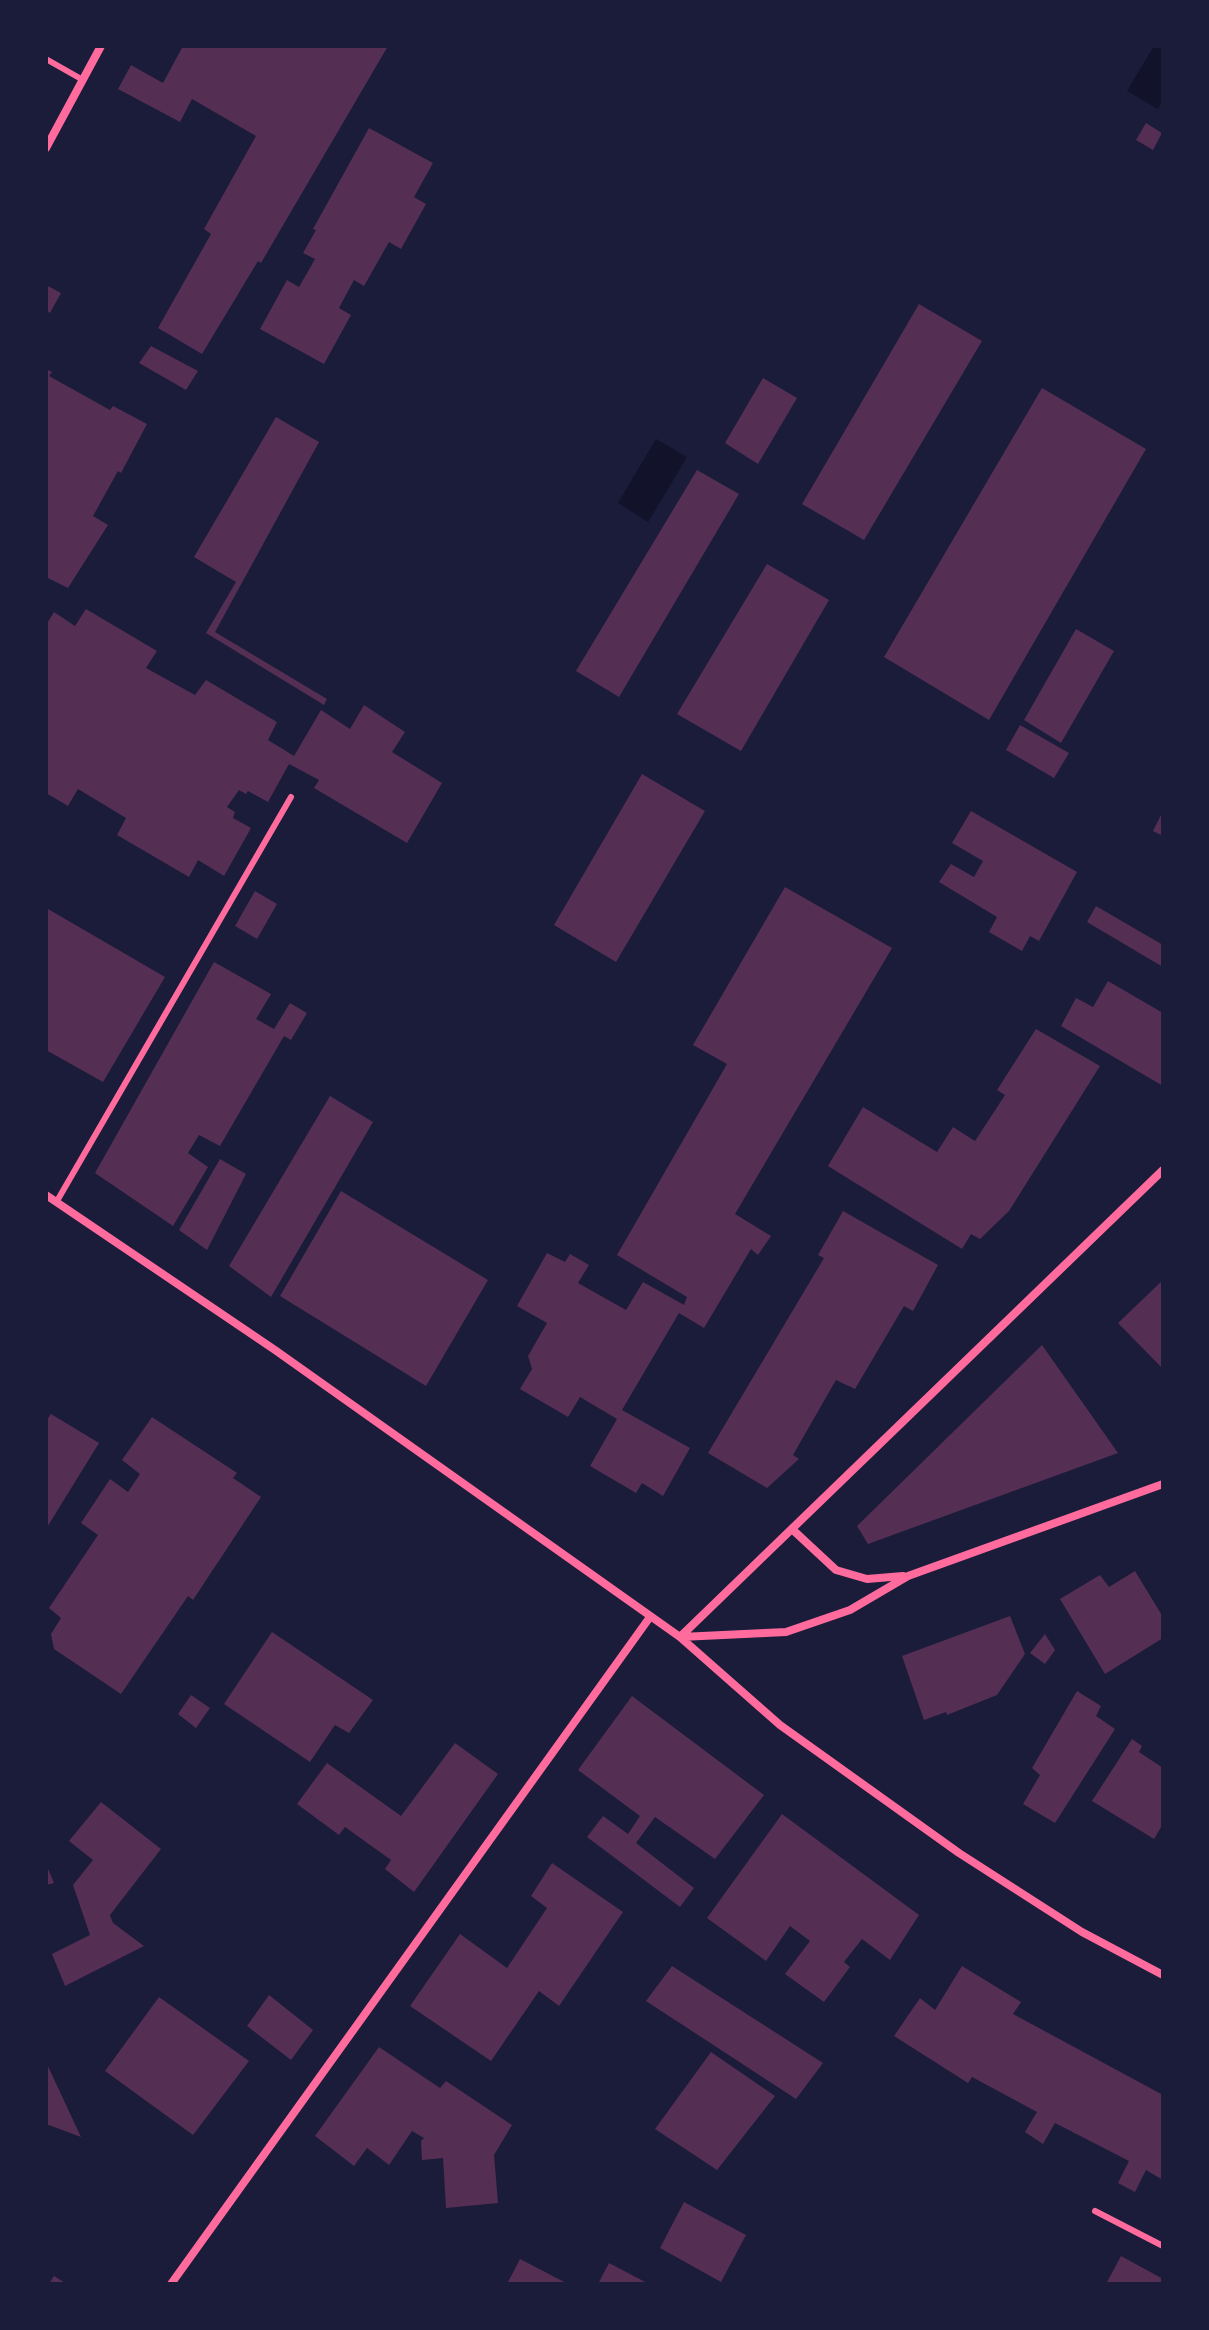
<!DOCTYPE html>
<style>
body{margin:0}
#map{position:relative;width:1209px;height:2330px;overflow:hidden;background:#1b1b3a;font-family:"Fira Sans",sans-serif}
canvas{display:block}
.frame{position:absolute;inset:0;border:48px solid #1b1b3a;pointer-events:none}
</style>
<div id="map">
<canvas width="1209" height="2330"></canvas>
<div class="frame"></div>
</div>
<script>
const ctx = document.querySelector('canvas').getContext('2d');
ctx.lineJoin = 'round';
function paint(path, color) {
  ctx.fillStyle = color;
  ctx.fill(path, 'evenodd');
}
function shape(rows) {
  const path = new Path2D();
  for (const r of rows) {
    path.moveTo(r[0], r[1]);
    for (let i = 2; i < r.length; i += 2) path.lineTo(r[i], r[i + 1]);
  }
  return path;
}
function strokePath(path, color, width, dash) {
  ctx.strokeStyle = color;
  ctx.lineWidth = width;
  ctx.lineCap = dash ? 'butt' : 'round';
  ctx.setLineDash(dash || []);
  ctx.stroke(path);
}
paint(shape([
 [1154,46,1163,46,1163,100,1158,109,1127,91],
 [656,439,687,457,648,522,618,503]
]), '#12122b');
paint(shape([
 [183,46,388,46,261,263,258,261,202,354,158,328,211,234,204,229,256,136,192,99,180,122,118,89,131,65,163,83],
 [1146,123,1162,133,1153,150,1136,140],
 [369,128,433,163,414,197,426,204,401,249,389,242,364,286,354,280,339,308,351,315,324,364,260,329,287,280,299,287,315,259,303,253,316,230,313,229],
 [46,285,61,293,50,313,46,310],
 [919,304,982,341,864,540,802,504],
 [151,346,198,371,186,390,139,363],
 [46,369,52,372,49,376,110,410,113,406,147,424,121,473,118,471,93,516,108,525,68,588,46,577],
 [763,378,797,398,758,464,725,443],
 [1042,388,1146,449,989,720,884,657],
 [276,417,319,442,215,632,327,699,324,705,206,633,236,582,194,557],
 [697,470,739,494,619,697,576,671],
 [767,564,829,600,741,751,677,714],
 [86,609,157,651,146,668,195,695,206,680,277,722,268,740,294,756,321,710,350,729,364,705,405,732,392,752,442,783,407,843,314,788,319,780,289,764,268,802,248,791,246,794,239,790,227,807,235,812,233,818,251,828,224,876,198,860,189,877,117,835,126,818,78,789,68,806,46,793,46,625,54,612,75,626],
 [1076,629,1114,651,1061,743,1024,720],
 [1020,725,1069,753,1054,778,1006,750],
 [642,774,705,811,616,962,554,925],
 [971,811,1077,872,1039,941,1030,936,1022,951,989,932,997,917,939,882,951,864,974,877,983,861,952,843],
 [1163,811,1163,836,1153,831],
 [785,887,892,948,735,1214,771,1236,758,1255,751,1249,704,1328,679,1313,622,1410,690,1448,663,1496,642,1483,636,1493,590,1466,617,1419,580,1397,568,1417,520,1389,532,1369,528,1356,547,1323,517,1306,547,1253,565,1262,570,1254,589,1265,578,1283,626,1310,643,1282,684,1305,687,1297,617,1255,727,1064,693,1045],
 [255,891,277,904,257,939,235,926],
 [1096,906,1163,945,1163,967,1087,922],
 [48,909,165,977,103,1082,46,1050,46,913],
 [214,962,271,994,256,1019,274,1029,290,1003,307,1013,291,1040,284,1036,220,1146,199,1135,188,1153,208,1167,173,1226,95,1173],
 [1108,981,1163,1013,1163,1086,1061,1026,1076,998,1093,1007],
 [1036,1029,1100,1066,1009,1211,980,1239,971,1234,962,1249,828,1166,863,1107,937,1152,953,1127,975,1141,1005,1095,997,1090],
 [330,1096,373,1122,271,1297,229,1266],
 [220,1159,246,1174,207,1250,179,1230],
 [341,1191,488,1280,426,1386,280,1296],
 [843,1211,938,1265,913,1311,904,1306,855,1389,836,1380,793,1455,799,1459,767,1488,708,1453,824,1258,818,1255],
 [1163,1280,1163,1369,1118,1323],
 [1042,1345,1118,1453,868,1544,857,1526],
 [51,1414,99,1443,46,1529,46,1421],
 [152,1417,237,1473,233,1478,261,1497,193,1600,188,1596,121,1694,54,1649,51,1634,61,1618,49,1608,98,1535,81,1523,110,1479,128,1492,140,1474,122,1460],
 [1135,1571,1163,1617,1163,1638,1105,1674,1060,1599,1100,1575,1109,1587],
 [1010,1616,1025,1654,997,1695,947,1715,946,1712,924,1720,902,1656],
 [272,1632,373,1700,349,1733,335,1725,310,1762,224,1704],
 [1045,1634,1055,1650,1045,1664,1030,1653],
 [1077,1691,1101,1706,1096,1716,1115,1729,1055,1823,1023,1804,1040,1775,1032,1768],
 [191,1695,210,1708,196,1728,178,1714],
 [632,1696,764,1795,715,1859,655,1817,636,1843,694,1888,680,1907,587,1837,603,1816,628,1834,640,1816,578,1770],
 [1132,1739,1142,1746,1139,1752,1163,1768,1163,1824,1154,1839,1092,1801],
 [455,1743,498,1774,414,1892,385,1869,391,1860,345,1827,339,1835,297,1804,327,1763,401,1816],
 [101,1802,161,1849,110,1915,113,1923,144,1946,65,1986,52,1954,90,1935,73,1885,93,1860,69,1841],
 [782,1814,919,1915,890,1960,862,1939,844,1962,850,1967,824,2002,785,1974,810,1941,790,1926,766,1961,707,1918],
 [552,1863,623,1912,559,2006,539,1991,491,2061,410,2006,460,1934,507,1968,547,1908,531,1896],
 [46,1864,54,1883,46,1885],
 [672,1966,823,2063,796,2099,646,2001],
 [962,1966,1021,2002,1013,2014,1163,2095,1163,2180,1146,2170,1135,2192,1118,2183,1129,2161,1055,2123,1043,2144,1025,2132,1037,2112,972,2077,968,2083,894,2036,920,1998,935,2010],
 [269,1995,313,2030,291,2060,247,2026],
 [159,1997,249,2061,193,2135,105,2071],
 [379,2047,440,2088,446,2081,512,2125,494,2155,498,2203,446,2208,443,2158,422,2160,421,2141,424,2138,412,2131,389,2165,367,2148,354,2166,315,2136],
 [711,2052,775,2096,717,2170,655,2129],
 [46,2062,81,2137,46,2124],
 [684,2202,746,2235,721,2282,660,2248],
 [1121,2256,1163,2279,1163,2284,1106,2284],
 [520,2259,568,2284,507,2284],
 [609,2263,649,2284,598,2284],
 [54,2276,67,2284,49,2284]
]), '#542f53');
strokePath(shape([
 [46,59,83,80],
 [57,1201,291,797],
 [1095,2211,1163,2246]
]), '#ff6b9d', 6);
strokePath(shape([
 [46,148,101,46],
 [46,1195,275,1350,680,1637,780,1725,959,1853,1082,1932,1163,1975],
 [793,1530,836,1570,867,1579,903,1576],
 [680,1637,1163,1170],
 [681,1637,786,1632,850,1610,908,1576,1163,1484],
 [171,2284,650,1617]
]), '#ff6b9d', 8);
</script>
